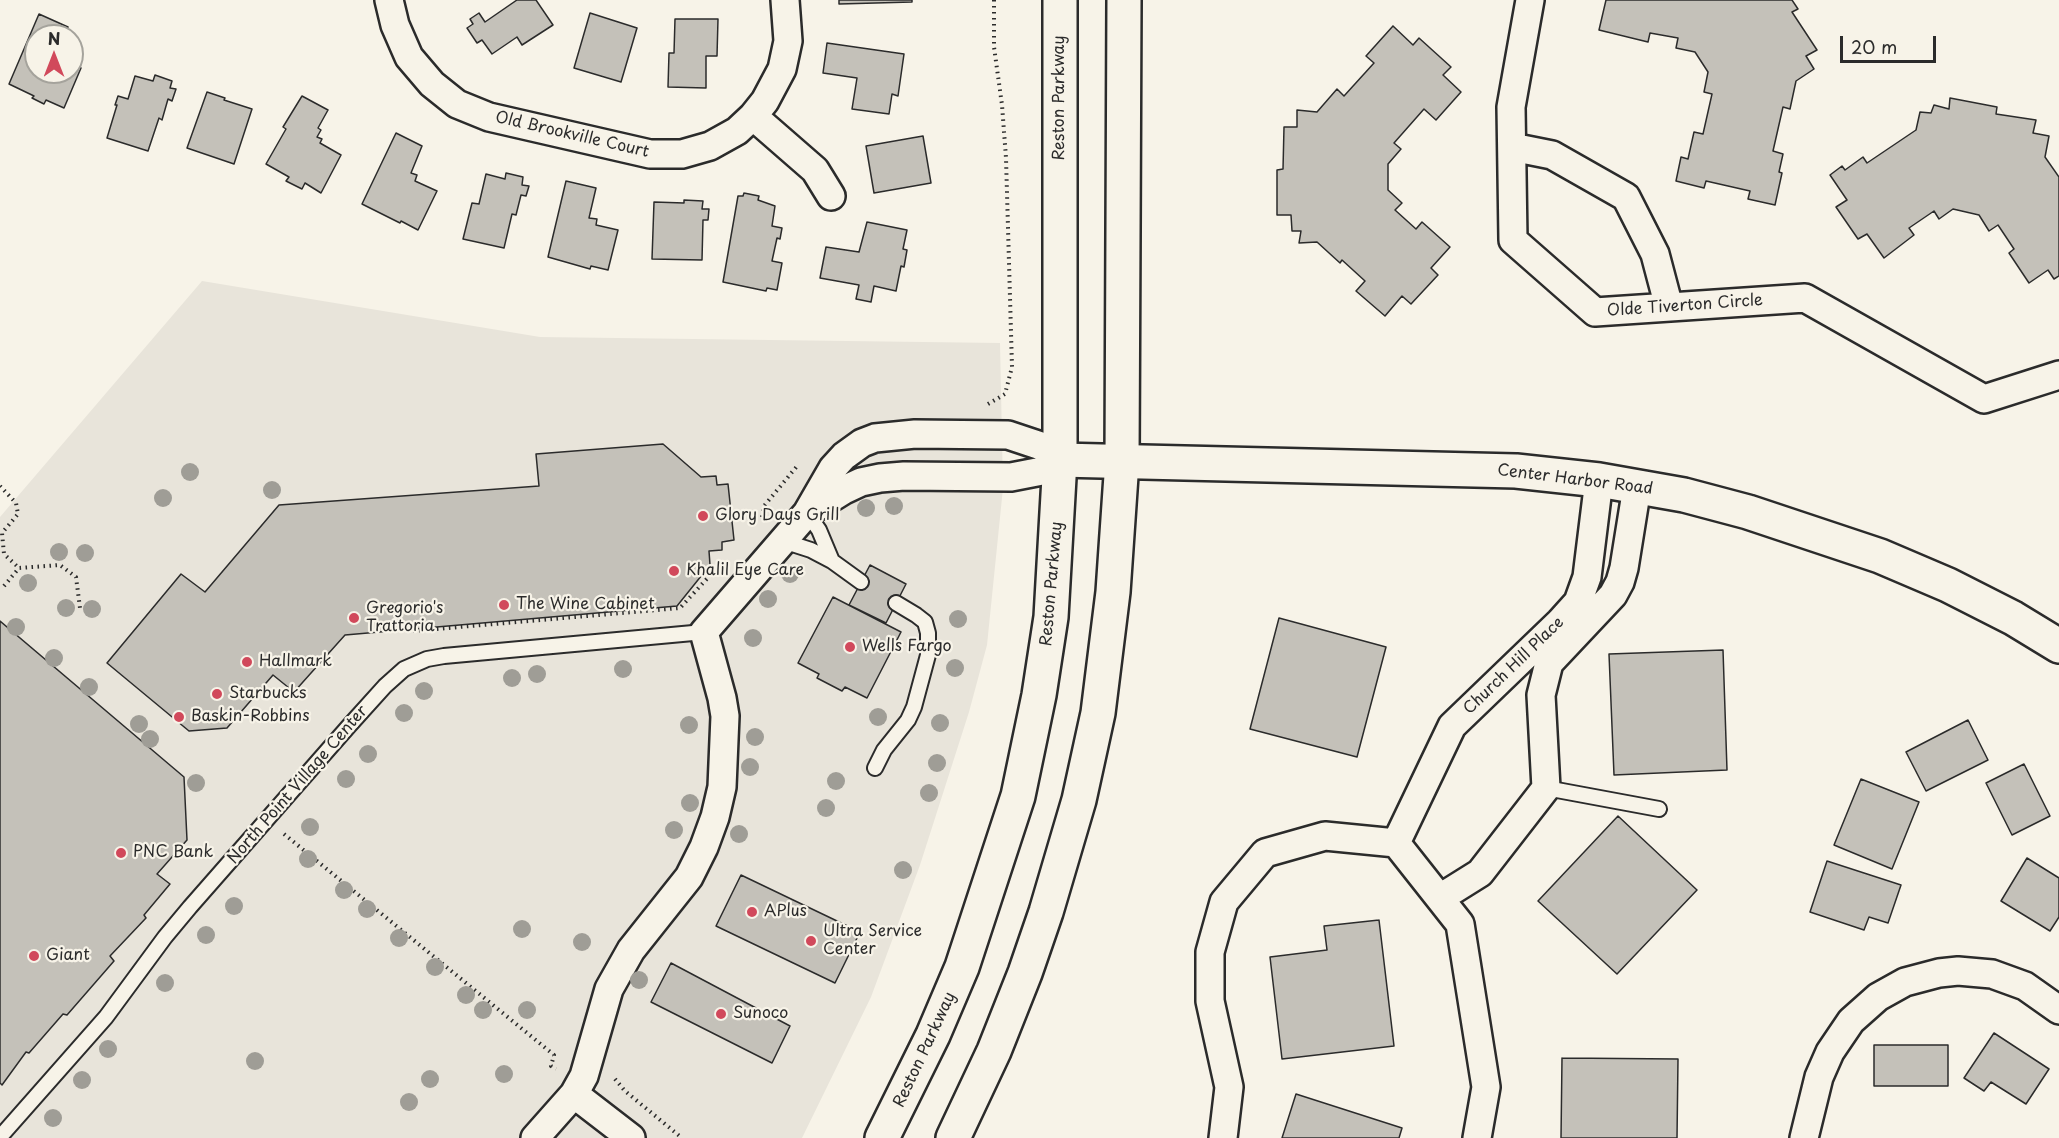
<!DOCTYPE html>
<style>
body{margin:0}
#map{position:relative;width:2059px;height:1138px;overflow:hidden;background:#f7f3e8;font-family:"Playpen Sans",sans-serif}
canvas{display:block}
.north{position:absolute;left:24px;top:24px;width:60px;height:60px;box-sizing:border-box;background:#f7f3e8;border:2px solid #a5a39c;border-radius:50%;rotate:0deg;font-size:16px;font-weight:700;line-height:24px;text-align:center;color:#2b2b2b}
.north::after{content:'';display:block;margin:auto;width:21px;height:27px;background:#d1495b;clip-path:polygon(50% 0,100% 100%,50% 72%,0 100%)}
.scale{position:absolute;left:1840px;top:36px;width:96px;height:27px;box-sizing:border-box;border:3px solid #2b2b2b;border-top:0;padding-left:8px;font-size:18px;line-height:21px;white-space:nowrap;color:#2b2b2b;-webkit-text-stroke:4px #f7f3e8;paint-order:stroke}
</style>
<div id="map">
<canvas width="2059" height="1138"></canvas>
<div class="north">N</div>
<div class="scale">20 m</div>
</div>
<script>
const ctx = document.querySelector('canvas').getContext('2d');
ctx.lineJoin = 'round';
function paint(path, color) {
  ctx.fillStyle = color;
  ctx.fill(path, 'evenodd');
}
function shape(rows) {
  const path = new Path2D();
  for (const r of rows) {
    path.moveTo(r[0], r[1]);
    for (let i = 2; i < r.length; i += 2) path.lineTo(r[i], r[i + 1]);
  }
  return path;
}
function strokePath(path, color, width, dash) {
  ctx.strokeStyle = color;
  ctx.lineWidth = width;
  ctx.lineCap = dash ? 'butt' : 'round';
  ctx.setLineDash(dash || []);
  ctx.stroke(path);
}
function label(font, color, halo, rows, align = 'center') {
  ctx.font = font + ' "Playpen Sans",sans-serif';
  ctx.lineWidth = 4.5;
  ctx.setLineDash([]);
  ctx.textBaseline = 'middle';
  ctx.strokeStyle = halo;
  ctx.fillStyle = color;
  for (const [text, x, y, turn = 0] of rows) {
    ctx.save();
    ctx.translate(x, y);
    ctx.rotate((+turn || 0) * Math.PI / 180);
    ctx.textAlign = isNaN(turn) ? turn : align;
    if (halo) ctx.strokeText(text, 0, 0);
    ctx.fillText(text, 0, 0);
    ctx.restore();
  }
}
paint(shape([
 [202,281,540,337,1000,343,1003,488,987,645,969,712,920,865,871,997,802,1138,0,1138,0,517]
]), '#e8e4da');
const building = shape([
 [517,0,536,0,553,25,522,45,517,37,492,54,482,40,477,43,467,28,473,24,470,19,479,13,485,22,517,0],
 [839,0,912,0,912,2,839,4,839,0],
 [1606,0,1792,0,1798,9,1792,12,1817,50,1806,56,1814,69,1796,81,1790,109,1783,107,1773,151,1783,154,1779,172,1782,173,1775,205,1748,199,1750,191,1706,181,1704,188,1676,181,1681,157,1688,159,1694,132,1703,134,1712,94,1704,92,1708,72,1695,52,1676,48,1678,38,1650,33,1648,42,1599,30,1606,0],
 [590,13,637,28,621,82,574,68,590,13],
 [39,14,68,27,64,36,36,36,36,72,72,72,72,65,81,68,64,108,46,100,44,104,32,98,34,96,9,84,39,14],
 [675,19,718,19,717,56,706,56,706,88,668,87,669,53,674,53,675,19],
 [1393,26,1413,45,1419,38,1451,67,1443,75,1461,92,1436,120,1424,109,1394,143,1401,149,1388,164,1388,190,1402,203,1395,210,1416,229,1422,222,1450,247,1431,268,1438,275,1411,304,1402,296,1385,316,1356,291,1365,281,1342,260,1340,263,1317,242,1299,243,1301,231,1292,231,1291,215,1277,215,1277,170,1283,169,1284,127,1297,127,1297,110,1317,112,1337,89,1344,96,1374,63,1366,56,1393,26],
 [827,43,904,54,898,96,892,94,889,114,852,109,857,78,823,73,827,43],
 [155,75,172,81,170,88,176,89,172,101,168,99,162,120,159,118,148,151,107,138,117,105,115,105,118,96,128,99,135,76,153,81,155,75],
 [207,92,225,98,224,100,252,109,234,164,187,148,207,92],
 [302,96,328,110,318,128,321,130,317,137,322,139,320,143,341,155,321,193,305,183,302,189,286,181,289,177,266,164,286,129,283,127,302,96],
 [1950,98,1997,107,1996,114,2036,120,2033,133,2049,136,2045,157,2059,177,2059,276,2054,279,2048,270,2029,283,2009,253,2014,249,1998,225,1989,231,1979,215,1953,209,1939,219,1934,211,1909,228,1914,235,1884,258,1867,234,1858,239,1836,207,1847,200,1830,175,1842,166,1845,170,1863,157,1867,163,1916,130,1920,112,1931,113,1934,105,1949,109,1950,98],
 [396,133,422,146,411,173,417,175,415,181,437,191,418,230,401,221,400,223,362,204,396,133],
 [923,136,931,183,874,193,866,146,923,136],
 [506,173,523,177,522,185,529,186,526,196,521,195,516,215,512,214,504,248,463,239,472,203,479,204,486,174,505,179,506,173],
 [566,181,596,188,589,218,597,219,596,225,618,230,608,270,591,266,590,269,548,257,566,181],
 [744,193,759,196,758,200,775,206,772,226,782,228,780,239,777,238,772,261,782,263,777,290,767,288,766,291,723,282,738,196,743,196,744,193],
 [684,200,703,201,702,209,709,209,708,220,703,220,702,260,652,259,654,202,684,203,684,200],
 [867,222,907,230,903,249,907,250,904,267,901,266,896,291,874,286,871,302,856,299,859,285,820,278,826,247,859,252,867,222],
 [663,444,701,477,716,476,717,485,728,484,734,540,722,542,722,550,709,551,710,565,677,606,345,635,294,692,273,675,227,728,189,731,107,663,181,574,205,592,279,505,539,486,536,454,663,444],
 [870,565,906,584,886,623,849,605,870,565],
 [833,597,901,632,867,698,845,687,842,691,817,678,819,674,798,663,833,597],
 [1279,618,1386,647,1357,757,1250,729,1279,618],
 [0,621,184,777,187,840,157,874,170,884,144,915,146,918,110,956,114,961,67,1015,63,1014,29,1053,26,1052,2,1085,0,1083,0,621],
 [1723,650,1727,770,1614,775,1609,654,1723,650],
 [1968,720,1988,760,1926,791,1906,752,1968,720],
 [2024,764,2050,816,2012,835,1986,783,2024,764],
 [1861,779,1919,802,1892,869,1834,845,1861,779],
 [1618,816,1697,890,1617,974,1538,901,1618,816],
 [2027,858,2059,878,2059,917,2050,931,2001,901,2027,858],
 [1827,861,1901,885,1888,923,1869,917,1864,930,1810,912,1827,861],
 [741,875,860,932,835,983,716,926,741,875],
 [1379,920,1394,1046,1282,1059,1270,957,1327,950,1324,926,1379,920],
 [671,963,790,1026,772,1063,651,1002,671,963],
 [1994,1033,2049,1069,2026,1104,1991,1082,1984,1091,1964,1078,1994,1033],
 [1874,1045,1948,1045,1948,1086,1874,1086,1874,1045],
 [1562,1058,1678,1059,1677,1138,1561,1138,1562,1058],
 [1296,1094,1402,1128,1399,1138,1282,1138,1296,1094]
]);
paint(building, '#c4c1b9');
strokePath(building, '#2b2b2b', 1.5);
const service = shape([
 [807,513,819,530,832,561],
 [783,541,811,550,832,561,861,582],
 [875,768,884,750,908,720,914,707,928,655,928,633,925,622,916,615,896,603],
 [1546,788,1659,809],
 [0,1137,106,1017,165,937,190,907,348,727,385,686,404,669,427,659,444,656,704,632]
]);
const minor = shape([
 [389,0,395,25,409,57,432,84,457,104,489,117,650,154,682,154,710,146,737,131,753,116,765,101,782,69,788,41,785,0],
 [1530,0,1511,107,1513,240,1595,312,1805,298,1984,399,2059,375],
 [753,116,815,170,831,196],
 [1512,147,1552,155,1626,197,1655,254,1669,307],
 [1396,843,1452,726,1560,622,1578,602,1587,577,1599,480],
 [1440,898,1480,873,1546,788,1541,695,1549,663,1613,595,1620,582,1624,568,1637,487],
 [574,1094,631,1138],
 [535,1138,574,1094,584,1076,609,989,631,950,689,877,704,847,715,817,722,787,725,716,722,698,704,632,807,513,833,468,844,456,862,443,875,438,915,434,1008,435,1041,446,1060,460,1042,471,1011,477,904,476,880,478,861,482,844,490,807,513],
 [1223,1138,1229,1087,1210,1001,1210,952,1224,902,1265,853,1325,836,1396,843,1460,924,1486,1087,1477,1138],
 [1804,1138,1819,1077,1830,1052,1851,1021,1878,997,1905,982,1939,973,1958,971,1992,974,2025,986,2059,1010]
]);
const tertiary = shape([
 [1060,460,1516,471,1599,480,1684,495,1748,512,1880,556,1948,585,2013,618,2059,646]
]);
const primary = shape([
 [882,1138,933,1035,962,967,1018,796,1039,695,1051,617,1060,460,1060,0],
 [953,1138,994,1051,1025,973,1046,912,1079,800,1098,713,1113,592,1122,461,1124,0]
]);
strokePath(service, '#2b2b2b', 18);
strokePath(minor, '#2b2b2b', 32);
strokePath(tertiary, '#2b2b2b', 38);
strokePath(primary, '#2b2b2b', 38);
strokePath(shape([
 [988,404,1005,394,1012,367,1006,158,1002,105,994,47,994,0],
 [0,486,16,503,18,514,2,533,4,554,19,568],
 [762,517,764,506,798,465],
 [4,586,19,568,60,565,76,577,80,608],
 [413,631,680,608,715,570],
 [284,834,554,1055,551,1066,556,1069],
 [615,1079,625,1091,682,1138]
]), '#2b2b2b', 4, [1.5, 4.5]);
strokePath(service, '#f7f3e8', 14);
strokePath(minor, '#f7f3e8', 27);
strokePath(tertiary, '#f7f3e8', 33);
strokePath(primary, '#f7f3e8', 33);
ctx.fillStyle = '#9f9d96';
for (const [x, y] of [
 [190,472],
 [272,490],
 [163,498],
 [894,506],
 [866,508],
 [59,552],
 [85,553],
 [790,574],
 [28,583],
 [768,599],
 [66,608],
 [92,609],
 [958,619],
 [16,627],
 [753,638],
 [54,658],
 [955,668],
 [623,669],
 [537,674],
 [512,678],
 [89,687],
 [424,691],
 [404,713],
 [878,717],
 [940,723],
 [139,724],
 [689,725],
 [755,737],
 [150,739],
 [368,754],
 [937,763],
 [750,767],
 [346,779],
 [836,781],
 [196,783],
 [929,793],
 [690,803],
 [826,808],
 [310,827],
 [674,830],
 [739,834],
 [308,859],
 [903,870],
 [344,890],
 [234,906],
 [367,909],
 [522,929],
 [206,935],
 [399,938],
 [582,942],
 [435,967],
 [639,980],
 [165,983],
 [466,995],
 [483,1010],
 [527,1010],
 [108,1049],
 [255,1061],
 [504,1074],
 [430,1079],
 [82,1080],
 [409,1102],
 [53,1118]
]) {
  ctx.beginPath();
  ctx.arc(x, y, 9, 0, 2 * Math.PI);
  ctx.fill();
}
for (const [x, y, r, color] of [
 [703,516,6,"#d1495b"],
 [674,571,6,"#d1495b"],
 [504,605,6,"#d1495b"],
 [354,618,6,"#d1495b"],
 [850,647,6,"#d1495b"],
 [247,662,6,"#d1495b"],
 [217,694,6,"#d1495b"],
 [179,717,6,"#d1495b"],
 [121,853,6,"#d1495b"],
 [752,912,6,"#d1495b"],
 [811,941,6,"#d1495b"],
 [34,956,6,"#d1495b"],
 [721,1014,6,"#d1495b"]
]) {
  const dot = new Path2D();
  dot.arc(x, y, r, 0, 2 * Math.PI);
  ctx.fillStyle = color;
  ctx.fill(dot);
  strokePath(dot, '#f7f3e8', 2);
}
label('16px', '#2b2b2b', '#f7f3e8', [
 ["Reston Parkway",1060,98,-90],
 ["Old Brookville Court",572,135,13],
 ["Olde Tiverton Circle",1685,306,-4],
 ["Center Harbor Road",1575,480,7],
 ["Reston Parkway",1052,584,-85],
 ["Church Hill Place",1514,666,-44],
 ["North Point Village Center",298,785,-49],
 ["Reston Parkway",925,1050,-65]
]);
label('16px', '#2b2b2b', '#f7f3e8', [
 ["Glory Days Grill",715,516],
 ["Khalil Eye Care",686,571],
 ["The Wine Cabinet",516,605],
 ["Gregorio's",366,609],
 ["Trattoria",366,627],
 ["Wells Fargo",862,647],
 ["Hallmark",259,662],
 ["Starbucks",229,694],
 ["Baskin-Robbins",191,717],
 ["PNC Bank",133,853],
 ["APlus",764,912],
 ["Ultra Service",823,932],
 ["Center",823,950],
 ["Giant",46,956],
 ["Sunoco",733,1014]
], 'left');
</script>
